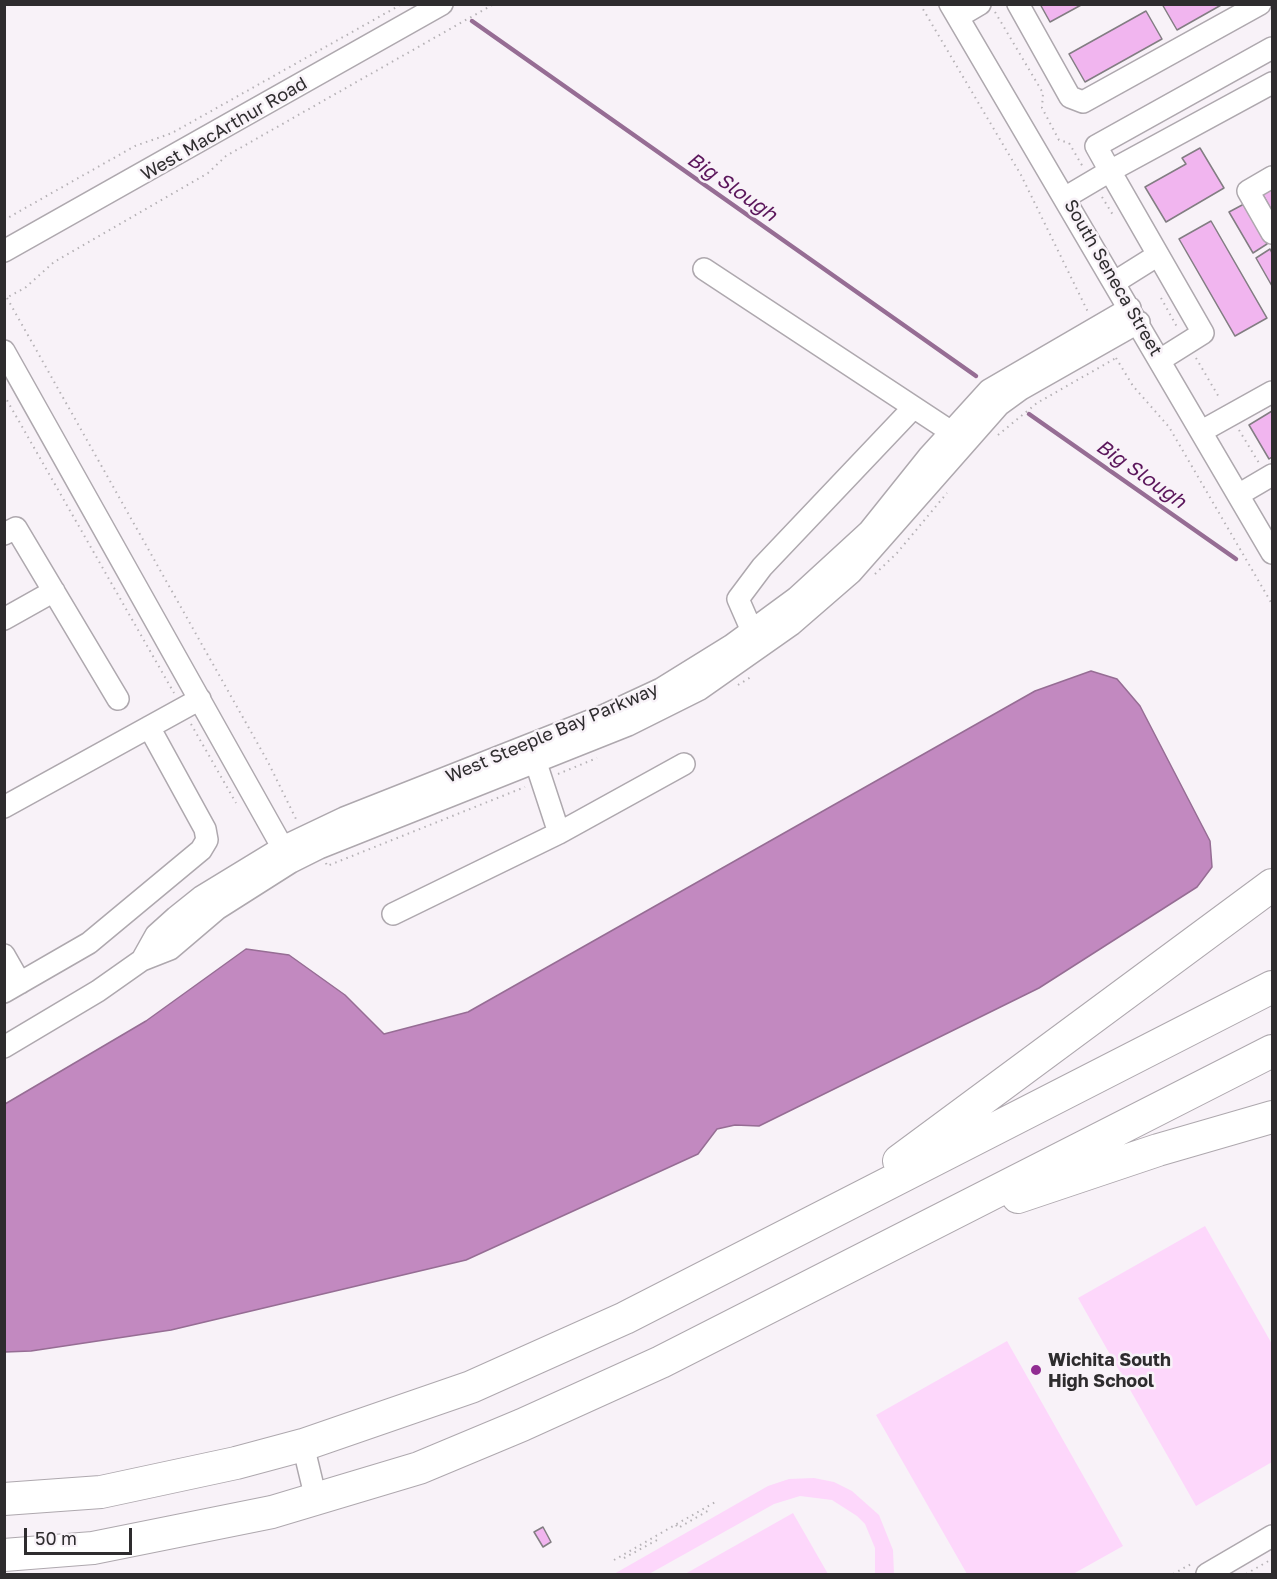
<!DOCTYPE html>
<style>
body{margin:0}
#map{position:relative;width:1277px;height:1579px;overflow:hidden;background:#f8f2f8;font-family:"Golos Text",sans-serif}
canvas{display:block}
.frame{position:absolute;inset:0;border:6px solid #2e2c2e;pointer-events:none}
.scale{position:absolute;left:24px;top:1528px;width:108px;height:27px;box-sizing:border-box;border:3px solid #2e2c2e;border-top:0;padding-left:8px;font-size:18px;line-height:21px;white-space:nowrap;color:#2e2c2e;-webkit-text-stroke:4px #f8f2f8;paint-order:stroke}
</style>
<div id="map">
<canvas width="1277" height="1579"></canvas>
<div class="frame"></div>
<div class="scale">50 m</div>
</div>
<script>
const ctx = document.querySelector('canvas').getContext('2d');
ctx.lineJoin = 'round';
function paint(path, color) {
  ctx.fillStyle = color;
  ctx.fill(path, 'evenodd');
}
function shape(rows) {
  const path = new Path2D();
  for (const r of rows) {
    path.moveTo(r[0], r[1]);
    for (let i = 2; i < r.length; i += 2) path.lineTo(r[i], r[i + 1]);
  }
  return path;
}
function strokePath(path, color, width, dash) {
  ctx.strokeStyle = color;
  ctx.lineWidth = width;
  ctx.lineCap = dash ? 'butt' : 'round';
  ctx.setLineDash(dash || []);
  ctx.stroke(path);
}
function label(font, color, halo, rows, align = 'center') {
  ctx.font = font + ' "Golos Text",sans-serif';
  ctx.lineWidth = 5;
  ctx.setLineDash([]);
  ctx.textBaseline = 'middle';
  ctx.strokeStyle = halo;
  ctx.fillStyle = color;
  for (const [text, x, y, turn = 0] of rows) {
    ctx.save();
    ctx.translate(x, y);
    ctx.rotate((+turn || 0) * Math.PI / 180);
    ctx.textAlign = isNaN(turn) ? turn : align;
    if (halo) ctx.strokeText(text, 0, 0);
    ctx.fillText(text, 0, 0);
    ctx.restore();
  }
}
paint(shape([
 [1205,1226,1272,1344,1272,1462,1196,1506,1078,1298],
 [1007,1341,1123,1546,1073,1574,967,1574,876,1415],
 [814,1478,834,1482,852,1491,879,1515,893,1550,894,1574,875,1574,875,1548,865,1524,857,1516,832,1500,800,1496,774,1504,649,1574,614,1574,768,1486,789,1479],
 [793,1513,828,1574,685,1574]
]), '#fdd7fb');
const water = shape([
 [1091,671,1117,679,1140,706,1210,841,1212,867,1197,887,1039,988,759,1126,735,1125,717,1129,698,1154,466,1260,171,1330,31,1351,5,1352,5,1104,146,1021,246,949,289,955,345,995,384,1034,468,1012,1035,691,1091,671]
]);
paint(water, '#c289c0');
strokePath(water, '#966d94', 1.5);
strokePath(shape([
 [472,21,976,376],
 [1029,414,1236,559]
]), '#966d94', 4.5);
const building = shape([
 [1040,4,1083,4,1050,22,1040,4],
 [1162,4,1223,4,1177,30,1162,4],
 [1146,11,1162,39,1085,82,1069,54,1146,11],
 [1200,148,1224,188,1166,222,1145,187,1186,164,1182,158,1200,148],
 [1272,187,1272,211,1262,193,1272,187],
 [1244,204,1267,244,1253,253,1229,212,1244,204],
 [1211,221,1267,318,1235,336,1179,239,1211,221],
 [1270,249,1272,253,1272,286,1256,258,1270,249],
 [1272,411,1272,457,1269,459,1249,425,1272,411],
 [543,1527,551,1542,543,1547,534,1532,543,1527]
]);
paint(building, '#f1b5ef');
strokePath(building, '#827d82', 1.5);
const minor = shape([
 [950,4,1272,553],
 [1018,4,1070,97,1083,102,1260,4],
 [958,17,980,4],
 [1272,48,1096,146,1110,171,1272,83],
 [1272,177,1248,191,1272,233],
 [1066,197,1110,171,1203,333,1160,360],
 [4,251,442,4],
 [704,269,962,439],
 [1115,282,1158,255],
 [1130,308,989,390,929,456,869,531,796,598,732,645,661,689,605,715,344,818,283,847,201,897,176,917,156,935,142,960,170,949,217,909,291,862,319,848,628,725,700,689,791,625,851,573,999,405,1021,389,1139,322],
 [4,351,289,859],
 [1202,431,1272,392],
 [1238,495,1272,475],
 [4,534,16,528,118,699],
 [4,619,54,591],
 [759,639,752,631,738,599,762,567,913,408],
 [530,752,536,763,559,833],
 [4,807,200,699],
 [393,914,559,833,684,764],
 [4,955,20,983],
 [4,992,89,943,201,850,207,840,205,829,149,727],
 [4,1047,98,991,142,960],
 [303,1445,316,1499],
 [1207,1574,1272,1536]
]);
const highway = shape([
 [899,1161,1272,885],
 [1018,1197,1158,1150,1272,1117],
 [4,1499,101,1492,236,1463,303,1445,471,1387,625,1318,1272,987],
 [4,1555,93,1548,272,1512,419,1468,522,1425,661,1362,1272,1051]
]);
strokePath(minor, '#aea8ae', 24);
strokePath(highway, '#aea8ae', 34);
strokePath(shape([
 [920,4,1021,175,1088,312],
 [995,12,1043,93,1042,108,1059,140,1069,143,1083,167],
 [1102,197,1113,215],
 [4,220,135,146,172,133,402,4],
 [7,298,268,762,296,819],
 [1161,298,1177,327],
 [4,299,25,288,54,262,208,173,226,156,494,4],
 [1116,358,1133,386,1169,427,1272,604],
 [1196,358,1220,399],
 [4,395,174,693],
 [1239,430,1259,463],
 [998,435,1037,403,1116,358],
 [875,574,897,553,947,493],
 [738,685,751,677],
 [191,724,236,803],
 [558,774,597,758],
 [326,863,327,866,525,787],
 [676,1525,678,1528,711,1509],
 [624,1558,657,1540,655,1537],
 [614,1560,717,1501],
 [1173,1574,1191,1564],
 [1246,1574,1272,1559]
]), '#b6b2b6', 2, [1.5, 4.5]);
strokePath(minor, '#fff', 21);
strokePath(highway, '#fff', 32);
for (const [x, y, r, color] of [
 [1036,1370,6,"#912c92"]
]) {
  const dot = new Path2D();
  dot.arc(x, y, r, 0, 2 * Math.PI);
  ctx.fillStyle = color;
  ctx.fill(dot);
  strokePath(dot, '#f8f2f8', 2);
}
label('18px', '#2e2c2e', '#f8f2f8', [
 ["West MacArthur Road",224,129,-30],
 ["South Seneca Street",1113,278,60],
 ["West Steeple Bay Parkway",552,733,-23]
]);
label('bold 18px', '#2e2c2e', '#f8f2f8', [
 ["Wichita South",1048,1360],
 ["High School",1048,1381]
], 'left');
label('italic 20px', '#5b165b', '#f8f2f8', [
 ["Big Slough",732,187,35],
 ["Big Slough",1141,474,35]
]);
</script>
